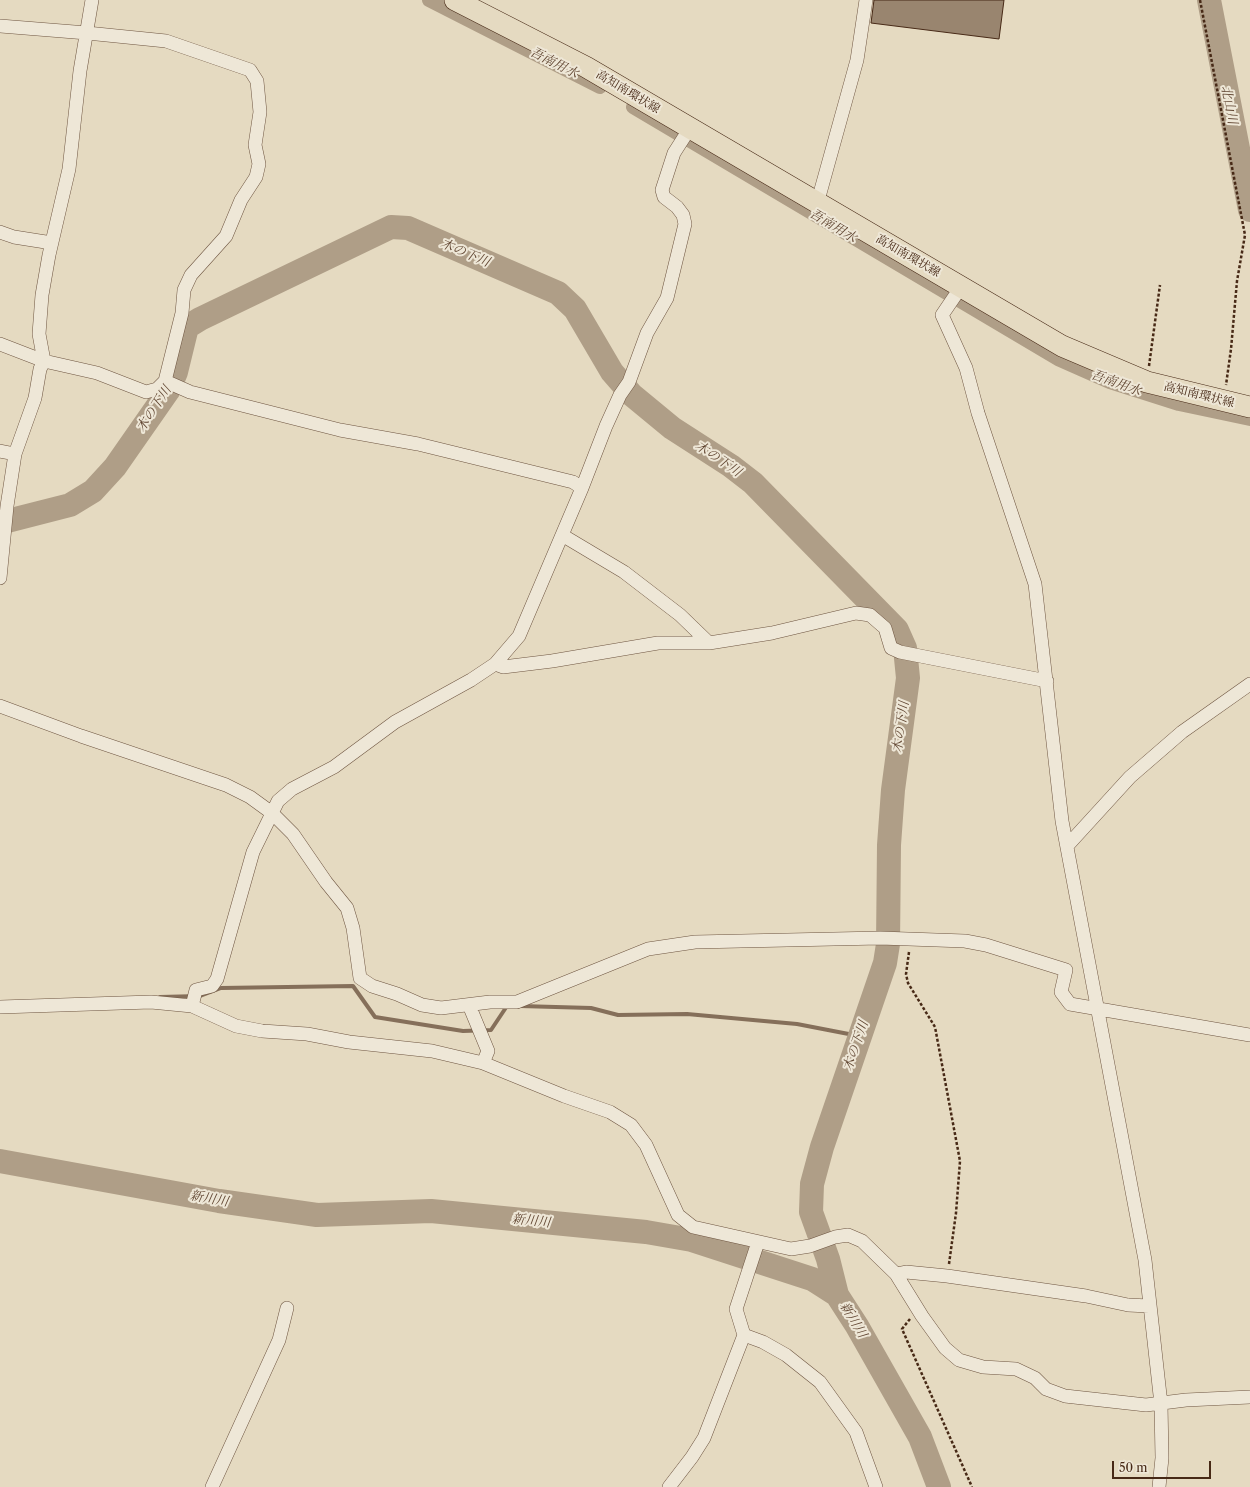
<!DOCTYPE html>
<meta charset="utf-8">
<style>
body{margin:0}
#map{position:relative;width:1250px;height:1487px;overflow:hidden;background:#e5dac1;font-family:"Libre Caslon Text",serif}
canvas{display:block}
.scale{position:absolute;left:1112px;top:1461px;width:99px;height:18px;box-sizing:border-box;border:2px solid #472916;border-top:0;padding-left:5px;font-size:12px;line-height:14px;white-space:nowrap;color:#472916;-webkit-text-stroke:3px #eee7d7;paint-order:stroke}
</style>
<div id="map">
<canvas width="1250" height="1487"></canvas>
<div class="scale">50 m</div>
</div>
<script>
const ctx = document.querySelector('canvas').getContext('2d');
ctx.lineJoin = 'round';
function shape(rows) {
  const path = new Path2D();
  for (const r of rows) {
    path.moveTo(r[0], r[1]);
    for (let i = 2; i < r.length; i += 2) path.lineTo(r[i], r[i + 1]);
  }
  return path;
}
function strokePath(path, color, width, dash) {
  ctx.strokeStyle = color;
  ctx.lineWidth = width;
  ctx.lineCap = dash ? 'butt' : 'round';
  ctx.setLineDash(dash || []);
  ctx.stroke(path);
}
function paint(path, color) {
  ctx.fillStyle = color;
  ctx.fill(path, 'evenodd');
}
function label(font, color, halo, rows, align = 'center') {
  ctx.font = font + ' "Libre Caslon Text","Noto Serif JP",serif';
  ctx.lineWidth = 4;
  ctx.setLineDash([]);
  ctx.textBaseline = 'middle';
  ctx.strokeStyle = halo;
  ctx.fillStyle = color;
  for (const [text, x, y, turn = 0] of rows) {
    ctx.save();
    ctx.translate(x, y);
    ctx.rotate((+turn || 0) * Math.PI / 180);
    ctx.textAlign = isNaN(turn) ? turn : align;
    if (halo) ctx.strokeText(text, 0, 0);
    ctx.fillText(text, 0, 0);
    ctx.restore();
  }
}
strokePath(shape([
 [160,997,200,996,221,988,353,986,375,1017,463,1031,491,1030,507,1006],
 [520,1006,591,1008,618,1015,687,1014,797,1024,859,1036]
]), '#856f5a', 4);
strokePath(shape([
 [429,0,600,87],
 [633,107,1058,359,1110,382,1179,404,1250,419]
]), '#af9e87', 14);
strokePath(shape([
 [1209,0,1250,210],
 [0,523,70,505,93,491,115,467,168,391,176,372,187,327,200,319,391,227,408,228,558,293,575,309,612,372,632,395,672,428,731,466,753,483,897,630,905,648,908,678,893,790,889,845,888,944,885,963,822,1147,812,1184,811,1212,828,1259,837,1295],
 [0,1161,219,1201,317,1215,431,1211,646,1232,692,1240,812,1279,837,1295,857,1326,920,1437,939,1487]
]), '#af9e87', 24);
const building = shape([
 [874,0,1004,0,999,39,871,23,874,0]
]);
paint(building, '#99856f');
strokePath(building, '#472916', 1);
const minor = shape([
 [0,26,87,33,166,41,250,70,257,81,260,112,255,145,259,164,256,177,241,200,226,236,191,275,184,290,182,313,165,381,157,389,146,392,97,373,44,361,0,344],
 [817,204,857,60,866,0],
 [0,232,14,237,52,243],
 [961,287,942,315,966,368,978,413,1035,584,1062,821,1145,1260,1161,1404,1162,1458,1159,1487],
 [165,381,190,392,340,430,418,444,573,482,582,488],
 [0,451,15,454],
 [562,535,624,572,680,615,709,643,772,633,856,613,870,615,885,628,891,648,900,652,1047,681],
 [0,578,7,506,15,454,35,398,40,369,44,361,39,334,42,295,49,255,69,169,80,71,92,0],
 [495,664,503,667,552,661,658,643,709,643],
 [0,706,81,736,226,785,250,797,272,813,293,834,326,882,347,908,353,928,360,978,372,986,397,994,422,1005,441,1008,490,1002,517,1002,648,949,695,942,880,938,965,941,986,945,1066,970,1061,992,1070,1004,1250,1035],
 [1067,846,1130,777,1182,732,1250,684],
 [469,1005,488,1051,483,1063],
 [192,1006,196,990,212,986,217,979,253,852,278,801,292,789,334,767,395,722,471,680,495,664,519,636,582,488,606,426,620,395,629,382,647,333,667,298,685,224,683,215,677,207,664,197,662,190,674,153,690,128],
 [0,1007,151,1002,192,1006,236,1026,262,1031,307,1034,349,1042,432,1051,483,1063,564,1096,610,1112,631,1125,646,1145,678,1215,693,1227,791,1249,810,1246,835,1237,848,1235,862,1241,896,1274,922,1316,945,1348,959,1360,983,1367,1016,1369,1035,1378,1046,1389,1065,1396,1146,1405,1186,1400,1250,1397],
 [896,1274,906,1272,947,1276,1086,1296,1128,1305,1149,1306],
 [744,1335,763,1342,786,1355,820,1382,856,1432,876,1487],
 [212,1487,279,1340,287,1308],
 [669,1487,692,1457,704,1438,744,1335,736,1309,758,1242]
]);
const primary = shape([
 [455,0,586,67,1062,346,1147,382,1250,407]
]);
strokePath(minor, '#6e5541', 14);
strokePath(primary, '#472916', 22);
strokePath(shape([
 [1200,0,1245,235,1237,281,1231,349,1226,385],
 [1149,366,1160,285],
 [909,952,906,974,908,983,935,1027,960,1161,956,1213,949,1264],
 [910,1319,902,1329,972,1487]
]), '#472916', 2.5, [3, 2]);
strokePath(minor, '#eee7d7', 13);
strokePath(primary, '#e5dac1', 21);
label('12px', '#472916', '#eee7d7', [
 ["高知南環状線",628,92,31],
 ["高知南環状線",908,256,30],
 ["高知南環状線",1199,395,14]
]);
label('italic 13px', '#614632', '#eee7d7', [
 ["吾南用水",554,63,27],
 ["北山川",1229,105,79],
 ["吾南用水",833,226,31],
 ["木の下川",465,253,23],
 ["吾南用水",1116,383,20],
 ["木の下川",154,409,-57],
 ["木の下川",718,459,34],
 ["木の下川",901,727,-82],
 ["木の下川",856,1046,-71],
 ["新川川",209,1199,10],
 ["新川川",531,1221,6],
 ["新川川",853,1320,59]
]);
</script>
